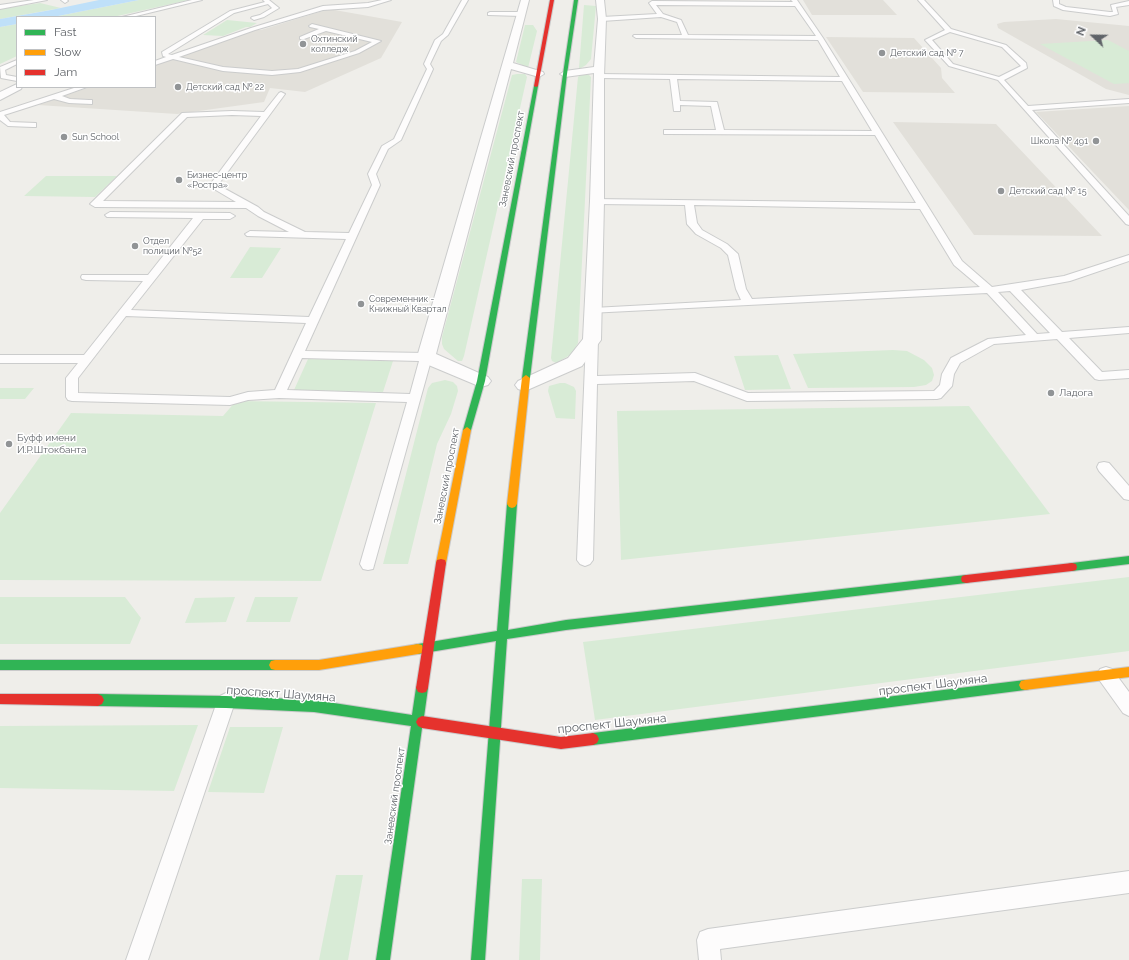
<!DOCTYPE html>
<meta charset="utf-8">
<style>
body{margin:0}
#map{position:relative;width:1129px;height:960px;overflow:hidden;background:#efeeea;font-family:Raleway,sans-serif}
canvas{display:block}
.legend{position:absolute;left:16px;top:16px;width:140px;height:72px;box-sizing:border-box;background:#fff;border:1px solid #bfc1c3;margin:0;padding:5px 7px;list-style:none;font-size:12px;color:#5f6368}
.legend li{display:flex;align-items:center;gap:8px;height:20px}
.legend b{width:20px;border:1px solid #bfc1c3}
.north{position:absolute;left:1073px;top:16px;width:40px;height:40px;-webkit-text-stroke:3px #fff;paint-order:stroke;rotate:292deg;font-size:11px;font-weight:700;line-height:16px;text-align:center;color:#5f6368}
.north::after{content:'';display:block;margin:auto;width:14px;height:18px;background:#5f6368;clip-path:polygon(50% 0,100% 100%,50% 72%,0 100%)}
</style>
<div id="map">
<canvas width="1129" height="960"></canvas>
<ul class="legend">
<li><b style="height:5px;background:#30b455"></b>Fast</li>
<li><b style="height:5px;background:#ff9f0a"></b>Slow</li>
<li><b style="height:5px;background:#e5322d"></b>Jam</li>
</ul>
<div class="north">N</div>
</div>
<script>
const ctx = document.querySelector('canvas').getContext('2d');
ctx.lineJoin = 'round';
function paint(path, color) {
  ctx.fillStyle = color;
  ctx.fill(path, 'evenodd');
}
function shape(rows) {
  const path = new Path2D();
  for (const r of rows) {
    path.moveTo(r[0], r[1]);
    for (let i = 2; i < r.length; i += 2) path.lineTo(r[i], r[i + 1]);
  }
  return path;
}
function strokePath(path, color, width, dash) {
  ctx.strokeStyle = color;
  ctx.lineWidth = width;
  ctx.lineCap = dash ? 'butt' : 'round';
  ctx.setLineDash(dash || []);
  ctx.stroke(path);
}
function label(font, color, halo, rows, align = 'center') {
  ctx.font = font + ' Raleway,sans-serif';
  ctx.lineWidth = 3;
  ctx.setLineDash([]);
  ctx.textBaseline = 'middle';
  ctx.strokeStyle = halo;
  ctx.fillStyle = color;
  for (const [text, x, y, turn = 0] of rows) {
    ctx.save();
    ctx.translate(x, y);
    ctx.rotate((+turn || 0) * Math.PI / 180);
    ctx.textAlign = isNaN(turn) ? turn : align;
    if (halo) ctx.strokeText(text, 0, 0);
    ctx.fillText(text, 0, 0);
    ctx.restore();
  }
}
paint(shape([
 [803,0,883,0,897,15,812,15],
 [329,9,402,22,381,58,305,92,270,88,264,102,177,114,38,105,90,87,155,87,155,65,256,30,261,30],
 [1056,19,1129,26,1129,95,1106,89,998,28,997,24,1004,22],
 [826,37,914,38,941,68,942,78,955,93,863,92],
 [1129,106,1129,210,1036,112],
 [893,122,996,124,1102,236,974,235]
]), '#e2e0da');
paint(shape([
 [139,0,189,0,113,17,53,17],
 [40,3,61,8,0,19,0,9],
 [584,5,596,6,591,59,586,65,581,68,579,68],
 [227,20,257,23,250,27,246,27,223,36,203,35],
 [17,24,17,56,0,64,0,27],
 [525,25,533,25,537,31,528,68,516,62],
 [1108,40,1129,51,1129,83,1114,84,1040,44],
 [517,74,525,74,527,77,464,356,462,361,458,361,444,349,442,344,442,337,512,75],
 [581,74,588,74,591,77,578,343,572,354,556,363,552,361,551,358,578,77],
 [46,176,117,176,95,197,24,196],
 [250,247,281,248,262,278,230,278],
 [893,350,907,351,924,360,932,368,934,375,932,381,926,385,914,387,808,388,793,354],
 [778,355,791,389,745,390,734,356],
 [308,359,393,361,383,392,294,390],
 [445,380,453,382,457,386,458,391,451,414,437,444,408,564,383,564,428,388,432,383],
 [560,383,565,383,574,387,576,391,575,419,556,418,548,391,549,386],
 [0,388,34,388,25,399,0,399],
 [236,401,376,403,321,581,0,580,0,513,71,413,223,416],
 [969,406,1050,514,621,560,617,411],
 [1129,577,1129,651,595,720,583,642],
 [0,597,125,597,141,618,130,644,0,644],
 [235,597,226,622,185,623,195,598],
 [255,597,298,597,290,622,246,622],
 [198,725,174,791,0,788,0,726],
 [230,727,283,727,264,793,208,792],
 [336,875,363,875,348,960,319,960],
 [522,879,542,879,540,960,519,960]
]), '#d8ebd6');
paint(shape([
 [99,0,139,0,53,17,17,17,17,24,0,27,0,19,51,10]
]), '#bfe0f9');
const lane = shape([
 [34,0,47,0,0,9,0,5,34,0],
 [61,0,67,0,68,1,65,3,61,0],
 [192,0,202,0,132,17,122,17,192,0],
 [263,0,269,0,279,8,264,17,254,20,251,18,252,17,260,15,272,8,268,4,234,13,168,54,172,55,251,28,323,6,368,3,382,0,391,0,368,7,323,10,255,30,179,57,223,67,272,71,298,69,355,51,372,42,326,31,304,39,300,39,300,37,319,29,310,27,309,26,312,24,381,41,359,53,300,72,272,75,223,71,173,59,155,65,155,61,166,57,163,56,162,52,230,11,265,2,263,0],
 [462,0,468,0,448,35,441,41,430,64,433,69,401,140,388,149,376,174,380,185,305,351,426,353,430,354,432,357,373,569,368,570,363,569,360,564,407,402,279,398,248,400,230,405,72,401,68,400,66,397,66,378,78,363,0,363,0,355,84,355,143,281,86,280,82,279,81,277,82,275,148,275,193,218,107,217,105,215,110,212,230,213,235,216,230,219,203,219,131,310,309,317,346,239,247,236,245,234,250,231,289,232,258,216,246,208,95,207,90,204,182,113,232,111,264,112,279,93,281,92,285,94,218,185,258,207,264,212,305,232,349,233,372,185,368,174,382,146,394,139,427,69,424,64,435,40,443,34,462,0],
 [232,115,261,116,209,186,236,202,103,201,187,117,232,115],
 [126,316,306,323,275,390,248,392,230,397,78,393,78,378,126,316],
 [302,358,419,361,410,394,287,390,302,358],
 [791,0,797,0,823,38,962,261,992,287,1064,276,1129,255,1129,261,1070,281,1021,290,1062,332,1129,327,1129,333,1069,338,1102,372,1129,370,1129,378,1099,380,1095,379,1057,339,994,344,960,363,954,374,952,386,941,398,937,399,747,401,694,381,597,384,593,560,590,564,585,566,580,564,577,560,586,340,588,338,596,338,598,340,597,376,695,373,748,393,934,391,940,385,942,374,951,358,988,339,1026,335,987,293,589,313,588,311,593,308,741,300,736,289,728,255,721,248,696,234,687,224,685,205,597,204,594,203,593,201,594,199,916,203,875,135,667,134,664,134,664,130,716,130,711,106,680,105,680,111,674,111,670,79,599,78,596,76,599,74,840,77,818,40,636,38,633,36,634,35,682,35,677,22,661,17,602,21,599,19,602,17,657,14,649,3,652,1,793,2,791,0],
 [656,5,795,6,816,36,688,35,681,20,663,14,656,5],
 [677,79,842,81,872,131,724,130,717,102,680,101,677,79],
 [694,205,920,209,954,265,980,287,752,299,746,289,738,254,727,244,702,230,697,223,694,205],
 [1010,291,1050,333,1037,334,998,292,1010,291],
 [918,0,924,0,951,29,1006,45,1026,63,1027,68,1004,80,1028,106,1129,99,1129,103,1032,110,1129,216,1129,225,1126,224,998,80,949,66,925,40,945,30,918,0],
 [950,32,1002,47,1021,66,999,77,953,64,932,40,950,32],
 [1053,0,1059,0,1059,4,1066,7,1110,12,1113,12,1111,5,1129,1,1129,5,1116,7,1118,14,1110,16,1063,10,1054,6,1053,0],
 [490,12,521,12,524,14,521,16,488,15,488,13,490,12],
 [17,60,17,64,5,70,6,75,17,77,17,81,1,78,0,67,17,60],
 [77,87,87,87,62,96,70,99,89,100,92,100,92,104,69,103,54,99,4,115,10,122,36,123,36,127,33,127,8,126,0,120,0,112,77,87],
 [1104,462,1109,463,1129,486,1129,500,1124,499,1099,471,1097,467,1099,463,1104,462],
 [1106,667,1112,669,1129,692,1129,716,1123,713,1100,681,1097,675,1100,669,1106,667],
 [226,693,232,696,235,702,148,960,126,960,217,702,220,696,226,693],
 [1129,871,1129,893,720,949,721,960,699,960,697,940,700,932,708,929,1129,871]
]);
const street = shape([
 [521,0,529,0,513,63,543,72,544,74,539,77,511,69,436,354,488,377,491,381,488,385,481,387,419,361,417,357,521,0],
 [596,0,604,0,606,19,604,76,604,201,601,340,582,366,525,391,518,389,515,385,518,381,568,358,583,339,590,201,594,73,565,77,560,74,565,71,594,67,598,19,596,0],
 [17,84,17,87,22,87,21,89,0,100,0,92,17,84]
]);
const fast = shape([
 [574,0,578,0,567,74,530,378,526,381,522,378,563,74,574,0],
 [536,85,538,86,485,381,471,430,467,433,463,430,477,381,534,86,536,85],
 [512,500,515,501,517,504,508,630,566,620,966,575,970,576,971,579,970,582,966,583,566,630,507,639,485,960,471,960,496,641,418,654,414,653,413,649,414,645,418,644,497,631,507,504,509,501,512,500],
 [1129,556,1129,564,1072,571,1068,570,1067,567,1068,564,1072,563,1129,556],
 [0,660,275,660,279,661,281,665,279,669,275,670,0,670,0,660],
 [1025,680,1029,681,1031,685,1029,689,1025,690,593,745,589,743,587,739,589,735,593,733,1025,680],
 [422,683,426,684,428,688,424,717,426,718,428,722,426,726,422,728,390,960,376,960,411,726,314,712,226,708,98,706,94,704,92,700,94,696,98,694,226,696,314,700,412,715,416,688,418,684,422,683]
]);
const slow = shape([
 [526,375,530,378,517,504,515,507,512,508,509,507,507,504,512,460,522,378,526,375],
 [467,427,471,430,446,563,445,566,441,567,437,566,436,563,463,430,467,427],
 [418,644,422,645,423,649,422,653,418,654,319,670,275,670,271,669,269,665,271,661,275,660,319,660,418,644],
 [1129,667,1129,677,1025,690,1021,689,1019,685,1021,681,1025,680,1129,667]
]);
const jam = shape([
 [550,0,554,0,538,86,536,87,534,86,550,0],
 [441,559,445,560,446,563,428,688,426,692,422,693,418,692,416,688,436,563,437,560,441,559],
 [1072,563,1076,564,1077,567,1076,570,1072,571,966,583,962,582,961,579,962,576,966,575,1072,563],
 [0,694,98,694,102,696,104,700,102,704,98,706,0,704,0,694],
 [422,716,561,737,593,733,597,735,599,739,597,743,593,745,561,749,422,728,418,726,416,722,418,718,422,716]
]);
strokePath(lane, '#cbcccc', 2);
strokePath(street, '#cbcccc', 2);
strokePath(fast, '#cacacb', 2);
strokePath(slow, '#cacacb', 2);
strokePath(jam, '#cacacb', 2);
paint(lane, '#fdfcfc');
paint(street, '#fdfcfc');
paint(fast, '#30b455');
paint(slow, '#ff9f0a');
paint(jam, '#e5322d');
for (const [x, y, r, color] of [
 [303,44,4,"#919496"],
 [882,53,4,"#919496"],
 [178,87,4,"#919496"],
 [64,137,4,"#919496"],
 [1096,141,4,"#919496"],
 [179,180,4,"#919496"],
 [1001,191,4,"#919496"],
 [135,246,4,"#919496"],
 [361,304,4,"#919496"],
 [1051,393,4,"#919496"],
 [9,444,4,"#919496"]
]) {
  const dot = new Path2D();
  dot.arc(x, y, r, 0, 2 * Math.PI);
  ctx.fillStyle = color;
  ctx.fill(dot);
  strokePath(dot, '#fff', 1.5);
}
label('9px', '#5f6368', '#fff', [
 ["Охтинский",311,39],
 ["колледж",311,49],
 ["Детский сад № 7",890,53],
 ["Детский сад № 22",186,87],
 ["Sun School",72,137],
 ["Школа № 491",1088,141,"right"],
 ["Бизнес-центр",187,175],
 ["«Ростра»",187,185],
 ["Детский сад № 15",1009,191],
 ["Отдел",143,241],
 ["полиции №52",143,251],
 ["Современник -",369,299],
 ["Книжный Квартал",369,309]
], 'left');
label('10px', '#5f6368', '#fff', [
 ["Заневский проспект",512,159,-79],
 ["Заневский проспект",447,476,-79],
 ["Заневский проспект",395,796,-82]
]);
label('10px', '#5f6368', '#fff', [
 ["Ладога",1059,393],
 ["Буфф имени",17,438],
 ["И.Р.Штокбанта",17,450]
], 'left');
label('12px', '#5f6368', '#fff', [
 ["проспект Шаумяна",933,685,-7],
 ["проспект Шаумяна",281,694,4],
 ["проспект Шаумяна",612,724,-6]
]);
</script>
